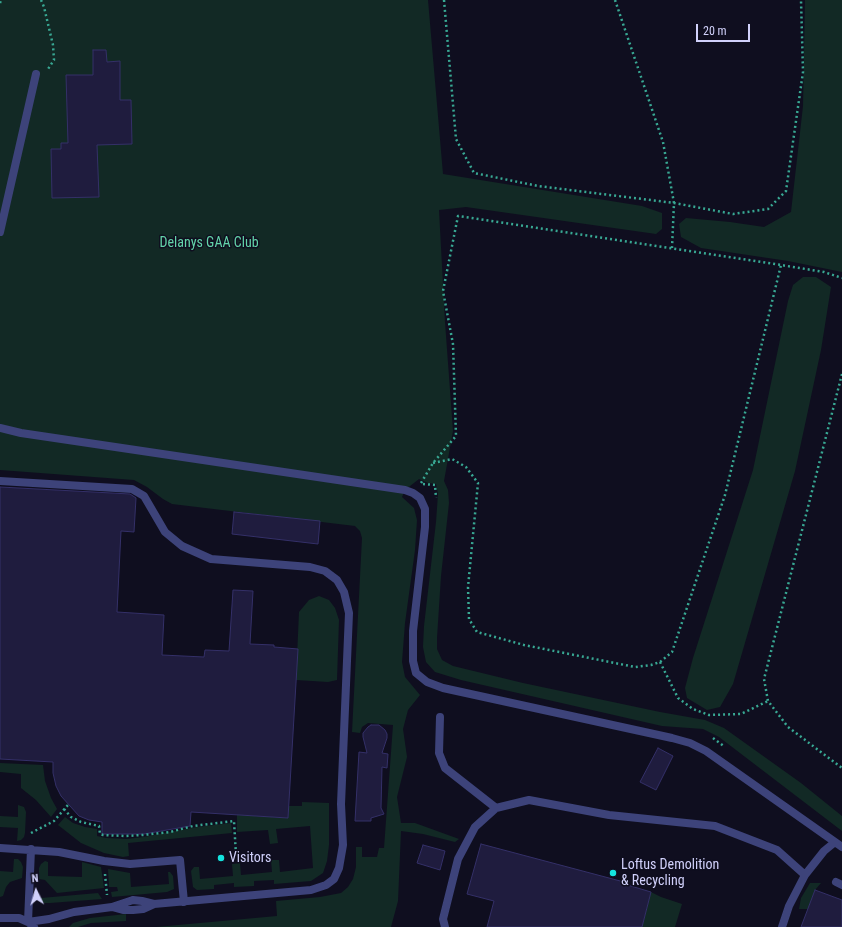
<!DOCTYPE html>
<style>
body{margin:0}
#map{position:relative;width:842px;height:927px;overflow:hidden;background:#0f0e1f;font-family:"Roboto Condensed",sans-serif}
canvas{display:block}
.north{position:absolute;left:16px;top:871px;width:40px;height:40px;-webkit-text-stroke:3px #0f0e1f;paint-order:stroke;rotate:355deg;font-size:11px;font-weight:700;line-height:16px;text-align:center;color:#d1d1fb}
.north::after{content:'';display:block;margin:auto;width:14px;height:18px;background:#d1d1fb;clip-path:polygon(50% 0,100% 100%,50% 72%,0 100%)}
.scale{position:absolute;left:696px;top:24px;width:54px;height:18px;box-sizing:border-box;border:2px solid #d1d1fb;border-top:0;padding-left:5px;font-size:12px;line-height:14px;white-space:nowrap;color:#d1d1fb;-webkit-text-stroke:3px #0f0e1f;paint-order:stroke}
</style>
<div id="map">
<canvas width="842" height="927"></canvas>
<div class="north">N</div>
<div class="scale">20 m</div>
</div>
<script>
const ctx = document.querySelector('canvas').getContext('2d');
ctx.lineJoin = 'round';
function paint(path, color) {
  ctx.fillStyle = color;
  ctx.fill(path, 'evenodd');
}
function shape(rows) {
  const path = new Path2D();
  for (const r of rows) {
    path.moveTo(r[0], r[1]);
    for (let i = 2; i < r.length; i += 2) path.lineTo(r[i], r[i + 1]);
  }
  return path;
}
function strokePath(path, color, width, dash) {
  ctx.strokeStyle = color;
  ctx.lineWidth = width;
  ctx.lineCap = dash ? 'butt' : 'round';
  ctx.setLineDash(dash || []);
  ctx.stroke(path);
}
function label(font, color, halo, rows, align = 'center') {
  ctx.font = font + ' "Roboto Condensed",sans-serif';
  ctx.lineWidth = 3;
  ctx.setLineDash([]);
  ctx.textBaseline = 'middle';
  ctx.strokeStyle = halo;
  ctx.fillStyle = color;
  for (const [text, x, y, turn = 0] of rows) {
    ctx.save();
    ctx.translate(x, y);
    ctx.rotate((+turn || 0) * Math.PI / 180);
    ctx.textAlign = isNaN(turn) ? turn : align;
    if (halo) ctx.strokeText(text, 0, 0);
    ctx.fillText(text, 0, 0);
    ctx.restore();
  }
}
paint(shape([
 [0,0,428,0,443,174,642,206,662,213,662,229,656,234,466,207,439,210,445,322,453,431,444,481,448,490,449,503,441,576,437,638,437,649,442,660,453,666,523,683,660,712,705,720,724,728,801,783,842,816,842,831,719,737,703,729,662,726,461,680,435,672,426,662,423,647,424,626,436,522,438,494,436,484,428,483,419,479,405,490,402,497,414,508,417,520,415,550,405,623,402,662,405,677,420,695,408,710,403,729,407,757,397,797,401,823,415,823,459,839,455,842,423,834,401,831,398,901,391,927,156,927,277,916,276,901,320,897,341,893,348,887,353,879,356,867,356,847,362,847,362,857,377,857,379,848,384,848,393,725,368,723,362,727,360,733,352,732,362,538,360,531,355,526,172,504,163,499,147,487,134,480,0,470],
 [805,0,842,0,842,272,788,261,701,248,681,237,679,224,686,218,730,222,764,227,791,212,803,106],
 [803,277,816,277,831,287,821,350,795,471,733,684,720,707,707,710,687,698,685,688,693,658,753,470,788,301,793,285],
 [319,596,329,600,335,608,339,620,337,680,328,682,296,680,299,612,309,600],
 [0,763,43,765,45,781,51,798,57,809,51,817,36,800,21,788,21,774,0,772],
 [302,802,329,803,329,845,327,861,323,873,311,881,274,884,274,880,254,881,254,886,234,887,234,883,214,885,214,889,197,890,193,887,191,871,194,867,199,867,200,879,233,876,232,864,240,863,241,875,272,872,271,860,279,860,280,872,313,868,310,826,276,829,278,843,270,844,268,830,237,832,237,815,288,818,289,806,302,806],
 [18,805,24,807,26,812,25,833,24,837,21,840,17,841,18,828,0,827,0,816,18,817],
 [65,817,73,823,85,827,97,829,97,836,106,838,127,839,143,837,197,827,231,823,232,833,128,843,129,856,123,857,104,853,81,843,58,825],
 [14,859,18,859,21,862,23,867,22,878,10,882,6,887,3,896,0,897,0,871,13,872],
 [45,861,48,862,48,876,82,877,82,862,101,867,104,888,57,893,45,880,39,879,39,868,41,864],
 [108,869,130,873,131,887,169,884,168,872,170,872,173,876,174,889,167,892,112,897,111,892,118,891,117,887,109,887],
 [810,883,821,883,815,890,808,909,799,909,801,898],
 [651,892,661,897,682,904,675,927,642,927],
 [98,893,102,899,50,903,44,903,39,899,41,898],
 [126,914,126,921,91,923,78,927,69,927,73,923,90,918]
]), '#122925');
const building = shape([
 [93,50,106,50,107,62,120,61,120,100,131,100,132,144,97,145,99,197,52,198,51,149,61,149,61,143,68,143,66,75,93,75,93,50],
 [0,487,130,494,136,498,134,532,121,531,117,612,164,615,162,655,204,657,205,650,229,651,233,590,253,591,250,644,274,645,274,647,298,649,288,818,191,812,190,826,144,834,102,834,102,822,89,820,79,816,61,796,56,786,53,773,53,762,0,759,0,487],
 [234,512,320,521,318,544,232,534,234,512],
 [371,725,379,725,385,730,387,734,387,738,382,753,388,754,387,768,382,767,381,808,384,814,371,818,371,821,355,821,359,752,367,753,363,737,363,733,368,727,371,725],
 [658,748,673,756,656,790,640,782,658,748],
 [481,844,624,882,624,884,651,892,642,927,487,927,494,901,467,894,481,844],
 [423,845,445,851,440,870,417,863,423,845],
 [815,890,842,900,842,927,801,927,815,890]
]);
paint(building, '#1f1c3e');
strokePath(building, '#343068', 1);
strokePath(shape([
 [41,0,44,7,53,45,54,60,48,69],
 [444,0,456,139,474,173,538,186,674,203,733,214,768,209,786,191,803,72,801,0],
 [615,0,663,142,674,203,672,248],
 [0,3,1,0],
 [842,374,764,679,768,701,788,727,842,768],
 [433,463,452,459,466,467,478,483,468,587,469,619,477,632,524,645,635,667,651,665,660,662,672,652,725,495,781,265],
 [421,483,433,463,456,436,453,344,443,291,458,216,781,265,824,272,842,278],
 [423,484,435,485,436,498],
 [660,662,678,698,693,709,709,715,741,714,768,701],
 [713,738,725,747],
 [64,809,71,817,81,822,99,826,100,834,103,835,125,836,143,835,170,832,193,826,234,821,236,855],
 [31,833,54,821,68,805],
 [105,874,107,895]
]), '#38a893', 2.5, [2, 3]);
strokePath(shape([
 [0,232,36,74],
 [0,428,21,433,405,490,413,493,420,498,425,509,425,527,413,631,413,661,416,673,427,682,443,688,672,738,690,743,706,751,842,847],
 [0,481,132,489,144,496,165,532,182,546,211,559,310,567,325,571,337,580,344,592,349,613,341,804,343,845,339,868,334,879,326,885,311,890,154,904],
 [440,717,439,753,445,768,496,808],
 [0,848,59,852,104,861,130,864,180,860,184,902],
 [31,849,28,922,49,919,74,912,112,907],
 [836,882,842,885],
 [133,900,142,901,154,904,143,909,133,910,123,910,112,907,133,900],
 [0,918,19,918,28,922,34,927],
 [445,927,443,919,458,859,475,827,496,808,529,800,609,815,715,826,777,850,805,875],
 [782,927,789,906,805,875,824,851,835,842]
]), '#3d437a', 8);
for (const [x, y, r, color] of [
 [221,858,4,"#14e4df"],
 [613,873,4,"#14e4df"]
]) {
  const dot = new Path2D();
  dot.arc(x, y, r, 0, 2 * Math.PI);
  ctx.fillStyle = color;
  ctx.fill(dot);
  strokePath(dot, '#0f0e1f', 1.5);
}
label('14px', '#63d4aa', '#0f0e1f', [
 ["Delanys GAA Club",209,243]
]);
label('14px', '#d1d1fb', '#0f0e1f', [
 ["Visitors",229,858],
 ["Loftus Demolition",621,865],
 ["& Recycling",621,881]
], 'left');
</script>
